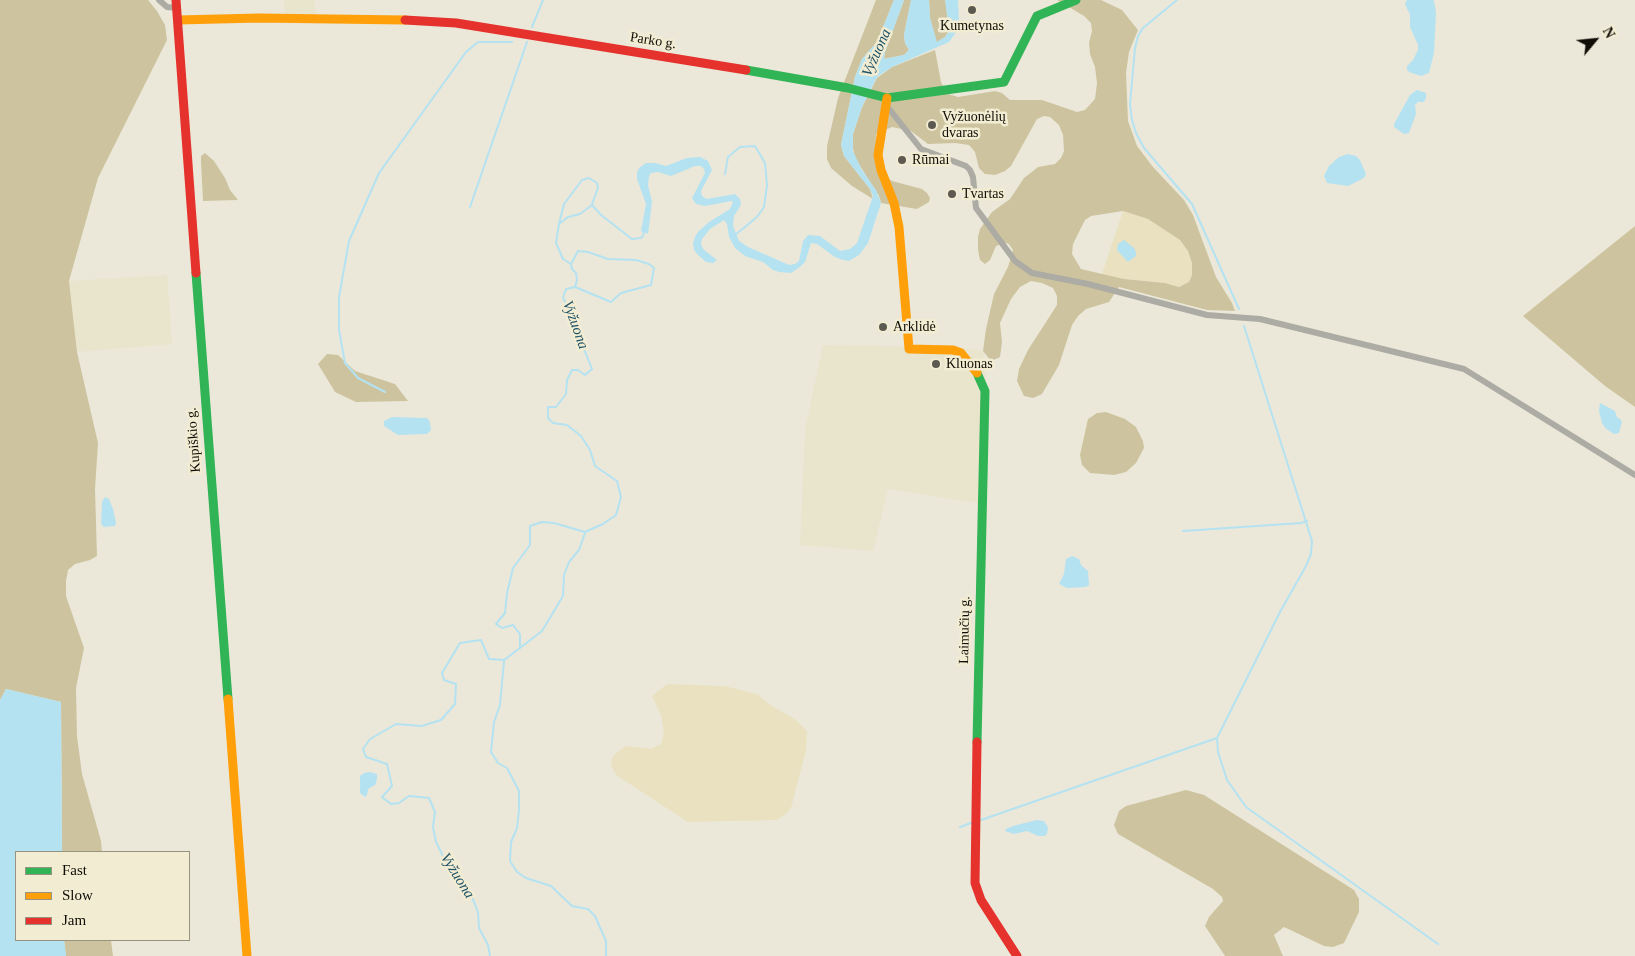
<!DOCTYPE html>
<meta charset="utf-8">
<style>
body{margin:0}
#map{position:relative;width:1635px;height:956px;overflow:hidden;background:#ebe8da;font-family:Georgia,serif}
canvas{display:block}
.legend{position:absolute;left:15px;top:851px;width:175px;height:90px;box-sizing:border-box;background:#f2ecd3;border:1px solid #979381;margin:0;padding:6px 9px;list-style:none;font-size:15px;color:#0f0d05}
.legend li{display:flex;align-items:center;gap:10px;height:25px}
.legend b{width:25px;border:1px solid #979381}
.north{position:absolute;left:1570px;top:15px;width:50px;height:50px;-webkit-text-stroke:4px #f2ecd3;paint-order:stroke;rotate:62deg;font-size:14px;font-weight:700;line-height:20px;text-align:center;color:#0f0d05}
.north::after{content:'';display:block;margin:auto;width:18px;height:22px;background:#0f0d05;clip-path:polygon(50% 0,100% 100%,50% 72%,0 100%)}
</style>
<div id="map">
<canvas width="1635" height="956"></canvas>
<ul class="legend">
<li><b style="height:6px;background:#30b455"></b>Fast</li>
<li><b style="height:6px;background:#ff9f0a"></b>Slow</li>
<li><b style="height:6px;background:#e5322d"></b>Jam</li>
</ul>
<div class="north">N</div>
</div>
<script>
const ctx = document.querySelector('canvas').getContext('2d');
ctx.lineJoin = 'round';
function paint(path, color) {
  ctx.fillStyle = color;
  ctx.fill(path, 'evenodd');
}
function shape(rows) {
  const path = new Path2D();
  for (const r of rows) {
    path.moveTo(r[0], r[1]);
    for (let i = 2; i < r.length; i += 2) path.lineTo(r[i], r[i + 1]);
  }
  return path;
}
function strokePath(path, color, width, dash) {
  ctx.strokeStyle = color;
  ctx.lineWidth = width;
  ctx.lineCap = dash ? 'butt' : 'round';
  ctx.setLineDash(dash || []);
  ctx.stroke(path);
}
function label(font, color, halo, rows, align = 'center') {
  ctx.font = font + ' Georgia,serif';
  ctx.lineWidth = 5;
  ctx.setLineDash([]);
  ctx.textBaseline = 'middle';
  ctx.strokeStyle = halo;
  ctx.fillStyle = color;
  for (const [text, x, y, turn = 0] of rows) {
    ctx.save();
    ctx.translate(x, y);
    ctx.rotate((+turn || 0) * Math.PI / 180);
    ctx.textAlign = isNaN(turn) ? turn : align;
    if (halo) ctx.strokeText(text, 0, 0);
    ctx.fillText(text, 0, 0);
    ctx.restore();
  }
}
paint(shape([
 [284,0,314,0,316,14,285,14],
 [167,275,172,344,77,352,69,281],
 [823,345,954,347,983,351,987,391,985,504,888,489,873,551,800,545,805,430]
]), '#e9e4cc');
paint(shape([
 [1123,211,1148,219,1180,240,1188,251,1192,264,1192,275,1189,283,1179,287,1165,283,1124,279,1102,274],
 [667,684,724,686,757,694,772,706,795,719,807,731,806,750,791,808,785,815,776,820,688,822,616,775,611,765,613,756,625,746,651,749,661,744,664,733,661,715,652,696]
]), '#e9e1bf');
paint(shape([
 [0,0,148,0,157,11,165,25,167,40,98,178,69,281,77,352,98,443,95,489,97,556,90,560,75,564,68,570,66,581,66,596,84,648,76,688,77,736,82,774,101,841,102,852,62,852,61,702,6,689,0,700],
 [876,0,894,0,877,42,862,59,855,77,841,145,844,156,870,189,873,199,852,186,831,168,827,159,827,146,838,98],
 [904,0,911,0,904,35,905,43,909,50,904,55,884,59,885,52],
 [929,0,945,0,949,21,949,31,945,37,936,43,930,18],
 [1057,0,1101,0,1122,10,1138,30,1129,52,1126,73,1128,121,1137,146,1153,167,1184,200,1193,215,1216,277,1232,303,1235,311,1207,310,1119,287,1109,302,1086,309,1078,316,1072,325,1059,365,1042,394,1033,398,1024,396,1017,381,1019,369,1028,350,1057,305,1057,296,1053,288,1042,283,1031,281,1020,287,1011,299,1000,323,1002,342,1000,357,991,361,983,351,986,329,994,294,1008,267,1013,250,1009,244,1006,243,996,246,990,260,985,264,980,260,978,250,978,237,980,229,992,212,1010,199,1024,178,1038,167,1055,164,1061,158,1064,151,1063,135,1059,125,1050,117,1044,116,1037,119,1011,166,1005,171,995,175,985,174,979,168,975,152,969,145,955,143,928,144,911,131,892,127,876,134,875,159,879,173,892,181,922,189,927,193,930,198,929,202,917,209,881,203,879,196,855,158,852,143,853,134,862,107,877,78,892,67,935,50,941,82,948,94,958,97,995,91,1002,93,1010,100,1042,100,1077,112,1085,110,1095,99,1097,83,1095,67,1090,54,1089,43,1092,31,1091,23,1084,16],
 [1123,211,1148,219,1180,240,1188,251,1192,263,1192,275,1189,282,1179,287,1165,283,1124,279,1081,269,1072,254,1073,244,1085,220,1091,216],
 [205,153,214,161,225,178,230,190,238,200,203,201,201,162,201,156],
 [1635,226,1635,407,1605,386,1523,316],
 [327,354,338,355,355,371,395,384,408,401,356,402,335,392,318,364],
 [1106,412,1125,419,1136,427,1143,441,1144,448,1136,463,1126,472,1114,475,1090,473,1082,465,1080,455,1088,419,1097,413],
 [1186,790,1204,795,1354,890,1359,899,1359,912,1344,943,1333,947,1324,946,1284,927,1274,935,1283,956,1225,956,1205,926,1209,917,1223,901,1222,897,1213,889,1118,834,1114,825,1119,811,1126,806],
 [64,940,111,940,113,956,66,956]
]), '#cdc49f');
paint(shape([
 [894,0,904,0,885,52,884,59,904,55,909,50,905,43,904,35,911,0,929,0,930,18,937,42,945,37,949,31,945,0,958,0,959,21,957,31,949,42,892,67,877,77,862,107,853,134,853,151,862,170,876,190,881,203,868,243,859,255,849,261,843,260,835,257,817,244,811,243,805,262,800,267,791,273,779,272,773,270,763,262,745,256,735,248,729,237,727,224,724,220,710,229,702,239,701,244,703,249,717,260,713,263,706,262,698,255,694,250,693,244,695,237,698,232,709,222,730,209,733,202,731,201,705,206,696,204,692,198,705,173,704,169,701,166,695,166,671,176,658,172,651,173,649,176,648,185,652,202,648,234,641,231,646,204,637,179,637,173,639,168,646,163,655,163,666,166,687,158,700,157,708,161,712,170,701,191,702,196,707,199,735,194,740,199,741,205,734,216,733,226,739,241,748,247,789,265,795,264,799,261,803,241,808,235,820,236,840,251,850,249,857,243,873,196,870,189,844,156,841,145,855,77,862,59,877,42],
 [1407,0,1433,0,1434,1,1436,12,1434,53,1429,73,1421,76,1409,72,1407,69,1407,66,1413,60,1418,50,1418,45,1410,27,1410,15,1405,4],
 [1417,90,1426,93,1426,98,1424,102,1418,102,1415,105,1416,114,1409,133,1404,134,1394,127,1394,124,1410,95],
 [1348,154,1356,156,1360,160,1366,174,1364,178,1348,186,1327,183,1324,176,1329,166,1339,157],
 [1124,240,1134,248,1136,252,1136,256,1128,262,1117,250,1118,244],
 [1600,403,1615,411,1617,417,1620,419,1622,422,1619,433,1614,434,1605,428,1602,423,1599,411],
 [392,417,427,418,430,422,431,430,427,434,398,435,384,426,384,421],
 [105,497,109,499,113,509,116,523,115,526,104,527,101,524,102,502],
 [1072,556,1079,559,1081,565,1088,571,1089,585,1086,587,1067,588,1059,584,1064,574,1066,559],
 [6,689,61,702,62,852,16,852,16,940,64,940,66,956,0,956,0,700],
 [370,772,377,774,377,779,375,785,368,789,367,795,365,797,360,793,360,776,364,773],
 [1037,820,1044,821,1048,827,1047,834,1044,836,1038,836,1027,831,1014,834,1005,831,1006,829,1013,826]
]), '#b4e2f1');
strokePath(shape([
 [1177,0,1143,28,1138,36,1135,48,1130,104,1132,120,1136,133,1144,148,1192,204,1239,309],
 [532,27,543,0],
 [725,174,728,157,740,147,755,146,765,163,767,185,764,207,757,217,735,235],
 [470,207,527,42],
 [559,224,564,204,582,180,589,178,597,183,598,188,592,204],
 [571,264,572,269,576,273,577,280,575,287],
 [385,392,358,378,345,363,339,330,339,297,349,241,379,173,466,52,478,42,512,42],
 [1183,531,1301,523,1307,521],
 [520,648,542,631,563,596,564,575,569,562,579,550,585,533],
 [504,661,500,705,494,722,491,752,498,763,507,768,519,791,519,810,517,828,511,842,510,861,517,872,526,878,551,886,572,906,588,909,595,916,606,941,606,956],
 [1217,738,1218,752,1227,780,1246,807,1438,944],
 [981,820,1217,738,1280,612,1306,566,1311,554,1312,541,1244,326],
 [960,827,971,823],
 [490,956,488,945,479,928,478,912,472,897,452,874,436,842,433,827,435,812,429,798,409,796,399,803,391,804,382,797,392,786,387,764,366,757,363,749,370,739,396,724,422,726,441,720,455,704,456,684,444,680,442,673,460,643,481,640,489,659,504,660,520,648,520,634,513,625,502,628,496,624,505,613,507,593,513,568,530,545,530,526,542,522,554,523,585,532,603,524,616,515,621,497,617,481,595,466,590,450,581,436,567,425,553,423,548,418,548,407,556,407,566,394,567,380,572,370,578,370,585,375,592,369,563,297,566,289,575,287,611,302,621,293,651,285,654,268,649,264,636,260,608,259,588,252,578,251,571,264,563,259,556,243,559,224,568,217,580,214,592,205,601,215,632,239,641,238,643,236,644,231]
]), '#b4e2f1', 2);
strokePath(shape([
 [159,0,167,7,177,8],
 [886,105,921,149,966,166,970,170,973,177,976,208,1015,261,1032,273,1088,284,1207,315,1260,319,1464,369,1635,475]
]), '#acaba4', 6);
strokePath(shape([
 [746,70,848,88,887,98,1004,82,1037,16,1076,0],
 [196,273,228,699],
 [977,742,985,391,977,373]
]), '#30b455', 9);
strokePath(shape([
 [178,20,259,18,405,20],
 [887,98,878,155,881,170,894,203,899,227,909,349,953,350,961,353,977,373],
 [228,699,247,956]
]), '#ff9f0a', 9);
strokePath(shape([
 [176,0,196,273],
 [405,20,456,23,746,70],
 [977,742,975,883,981,900,1017,956]
]), '#e5322d', 9);
for (const [x, y, r, color] of [
 [972,10,5,"#5c5a50"],
 [932,125,5,"#5c5a50"],
 [902,160,5,"#5c5a50"],
 [952,194,5,"#5c5a50"],
 [883,327,5,"#5c5a50"],
 [936,364,5,"#5c5a50"]
]) {
  const dot = new Path2D();
  dot.arc(x, y, r, 0, 2 * Math.PI);
  ctx.fillStyle = color;
  ctx.fill(dot);
  strokePath(dot, '#f2ecd3', 2);
}
label('14px', '#0f0d05', '#f2ecd3', [
 ["Kumetynas",972,26,"center"],
 ["Vyžuonėlių",942,117],
 ["dvaras",942,133],
 ["Rūmai",912,160],
 ["Tvartas",962,194],
 ["Arklidė",893,327],
 ["Kluonas",946,364]
], 'left');
label('14px', '#0f0d05', '#f2ecd3', [
 ["Parko g.",653,41,9],
 ["Kupiškio g.",194,440,-94],
 ["Laimučių g.",965,630,-89]
]);
label('italic 15px', '#1e5367', '#f2ecd3', [
 ["Vyžuona",877,53,-66],
 ["Vyžuona",575,325,70],
 ["Vyžuona",457,876,58]
]);
</script>
